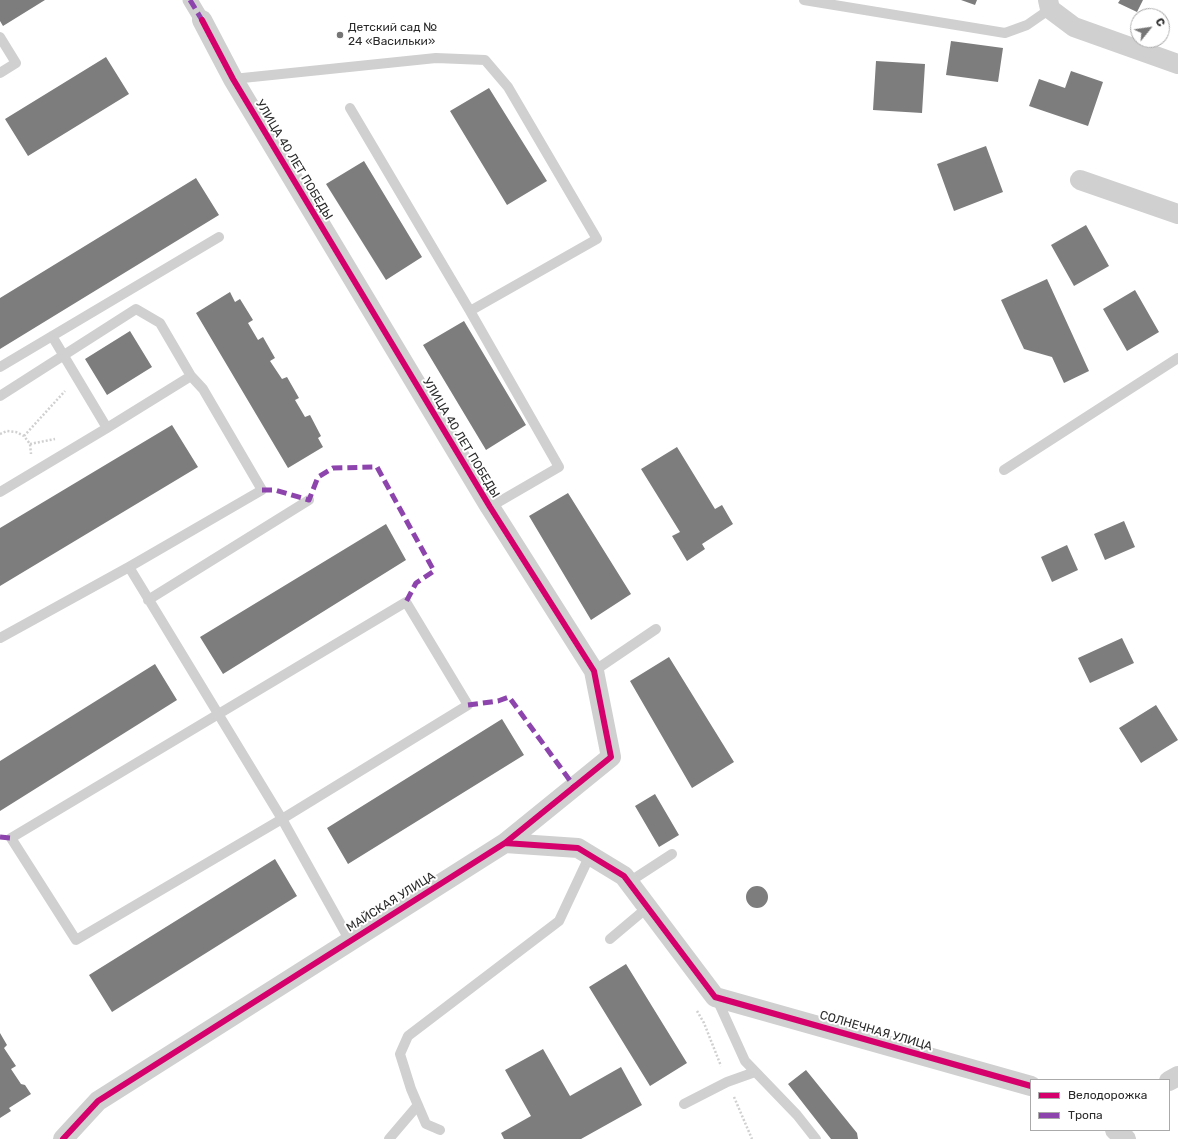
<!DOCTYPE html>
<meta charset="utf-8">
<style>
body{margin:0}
#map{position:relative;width:1178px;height:1139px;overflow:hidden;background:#fff;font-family:Rubik,sans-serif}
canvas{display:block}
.legend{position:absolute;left:1030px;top:1079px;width:140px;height:52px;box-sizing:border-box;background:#fff;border:1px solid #aaa;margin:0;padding:5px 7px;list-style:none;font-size:12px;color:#2b2b2b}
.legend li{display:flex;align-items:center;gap:8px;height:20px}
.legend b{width:20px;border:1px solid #aaa}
.north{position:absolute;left:1130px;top:8px;width:40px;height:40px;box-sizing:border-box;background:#fff;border:1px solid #aaa;border-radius:50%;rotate:60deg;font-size:11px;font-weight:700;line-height:16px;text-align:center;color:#2b2b2b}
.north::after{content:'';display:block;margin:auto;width:14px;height:18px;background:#757575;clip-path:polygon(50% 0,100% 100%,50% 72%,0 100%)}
</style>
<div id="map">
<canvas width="1178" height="1139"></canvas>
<ul class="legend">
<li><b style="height:5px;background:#d6006c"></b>Велодорожка</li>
<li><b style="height:5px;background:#8e44ad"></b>Тропа</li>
</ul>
<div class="north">С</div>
</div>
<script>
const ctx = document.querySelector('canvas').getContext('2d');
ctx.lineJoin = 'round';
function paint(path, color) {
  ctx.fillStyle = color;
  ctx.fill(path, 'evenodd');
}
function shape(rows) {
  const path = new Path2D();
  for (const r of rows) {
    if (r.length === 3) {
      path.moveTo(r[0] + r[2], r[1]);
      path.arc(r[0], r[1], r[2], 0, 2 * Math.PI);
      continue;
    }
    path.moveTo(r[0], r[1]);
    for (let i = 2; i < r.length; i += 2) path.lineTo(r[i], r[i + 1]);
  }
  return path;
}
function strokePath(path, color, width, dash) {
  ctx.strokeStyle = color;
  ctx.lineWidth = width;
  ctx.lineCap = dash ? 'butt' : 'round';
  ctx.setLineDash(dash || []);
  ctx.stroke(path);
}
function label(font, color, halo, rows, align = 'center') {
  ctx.font = font + ' Rubik,sans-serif';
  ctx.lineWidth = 4;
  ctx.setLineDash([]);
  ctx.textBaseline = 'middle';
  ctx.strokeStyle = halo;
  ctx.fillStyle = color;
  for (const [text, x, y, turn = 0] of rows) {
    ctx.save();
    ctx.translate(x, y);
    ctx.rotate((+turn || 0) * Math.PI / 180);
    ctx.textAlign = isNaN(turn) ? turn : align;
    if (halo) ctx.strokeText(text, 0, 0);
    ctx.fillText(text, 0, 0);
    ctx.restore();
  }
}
paint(shape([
 [0,0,45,0,3,26,0,21],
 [961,0,977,0,975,5],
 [1120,0,1143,0,1137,12,1118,3],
 [951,41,1003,48,998,82,946,75],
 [106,57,129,94,28,156,5,119],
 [876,61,925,64,922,113,873,110],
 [1071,71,1103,82,1088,126,1029,106,1039,79,1065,88],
 [489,88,547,181,507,205,450,111],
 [986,146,1003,192,954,211,937,164],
 [364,161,422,257,386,280,326,184],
 [196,178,219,215,0,349,0,298],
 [1086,225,1109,266,1074,286,1051,245],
 [1047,279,1089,371,1064,383,1052,357,1024,349,1001,300],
 [1135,290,1159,332,1127,351,1103,309],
 [230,292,235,302,240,299,253,320,248,323,258,340,263,337,275,358,270,361,282,379,287,377,299,398,295,400,305,417,310,415,321,436,318,438,323,447,288,468,196,313],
 [464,321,526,425,486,450,423,345],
 [130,331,152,367,107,395,85,359],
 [172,425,198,467,0,586,0,528],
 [677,447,715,509,722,505,733,524,702,544,705,549,687,561,672,536,680,532,641,469],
 [568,493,631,594,591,620,529,516],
 [1124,521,1135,547,1105,560,1094,534],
 [386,524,406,560,223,674,200,637],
 [1067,545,1078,570,1052,582,1041,557],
 [1122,638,1134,663,1090,683,1078,658],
 [669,657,734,762,692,788,630,681],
 [155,664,177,700,0,811,0,761],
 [1156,705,1178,740,1141,763,1119,728],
 [502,719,524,755,348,864,327,828],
 [655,794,679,835,659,847,635,806],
 [275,859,297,896,112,1012,89,975],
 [757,897,11],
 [626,964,687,1063,650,1086,589,987],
 [0,1033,7,1045,4,1048,16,1066,11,1069,21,1084,25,1085,31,1094,9,1108,11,1111,0,1118],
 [543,1049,570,1096,621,1067,642,1105,581,1139,504,1139,501,1133,531,1116,505,1070],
 [806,1070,857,1133,858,1139,831,1139,788,1084]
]), '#7d7d7d');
strokePath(shape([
 [0,434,7,431,16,432,24,436,30,444,31,454],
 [24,436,65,391],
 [30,444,55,439],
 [697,1011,704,1023,721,1066],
 [734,1097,752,1139]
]), '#d0d0d0', 2.5, [2, 2]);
strokePath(shape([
 [804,0,1005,33,1027,25,1050,9],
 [0,37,16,63,0,73],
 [233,79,436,58,485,60,508,87,597,239,470,311,559,467,490,507],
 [350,108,470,311],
 [52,336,107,428],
 [0,367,219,237],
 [0,396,136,309,160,323,191,376,107,428,0,492],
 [1004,470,1178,358],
 [129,567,282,819,350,941],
 [148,600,309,500],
 [406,602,468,705,282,819,76,940,11,838,406,602],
 [0,638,129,567,262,490,203,389,191,376],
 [594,671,656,629],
 [629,882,672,854],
 [610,939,648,907],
 [716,997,745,1061,797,1115,816,1139],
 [684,1104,727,1082,755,1072],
 [440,1130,426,1124,411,1089,400,1054,408,1036,559,921,590,855],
 [389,1139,418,1105]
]), '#d0d0d0', 10);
strokePath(shape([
 [190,0,202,20]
]), '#d0d0d0', 15);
strokePath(shape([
 [1048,0,1050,9,1074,27,1178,64],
 [202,20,233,79,490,507,594,671,611,757,505,843],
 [1080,180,1178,214],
 [1169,1081,1178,1076],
 [1115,1130,1126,1139],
 [63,1139,98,1101,505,843,578,848,624,876,715,997,1031,1086]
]), '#d0d0d0', 20);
strokePath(shape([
 [190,0,202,20],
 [262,490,275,490,309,500,318,477,333,468,377,467,434,571,416,583,406,602],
 [468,705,498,701,509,697,574,786],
 [0,837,11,838]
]), '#8e44ad', 5, [10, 5]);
strokePath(shape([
 [202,20,233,79,490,507,594,671,611,757,505,843],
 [63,1139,98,1101,505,843,578,848,624,876,715,997,1031,1086]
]), '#d6006c', 6);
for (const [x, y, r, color] of [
 [340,35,4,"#757575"]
]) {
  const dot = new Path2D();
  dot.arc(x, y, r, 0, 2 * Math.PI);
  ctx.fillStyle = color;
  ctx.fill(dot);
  strokePath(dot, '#fff', 1.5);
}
label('12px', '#2b2b2b', '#fff', [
 ["Детский сад №",348,28],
 ["24 «Васильки»",348,42]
], 'left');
label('12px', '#2b2b2b', '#fff', [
 ["УЛИЦА 40 ЛЕТ ПОБЕДЫ",294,160,59],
 ["УЛИЦА 40 ЛЕТ ПОБЕДЫ",461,438,59],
 ["МАЙСКАЯ УЛИЦА",391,902,-32],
 ["СОЛНЕЧНАЯ УЛИЦА",876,1031,16]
]);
</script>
